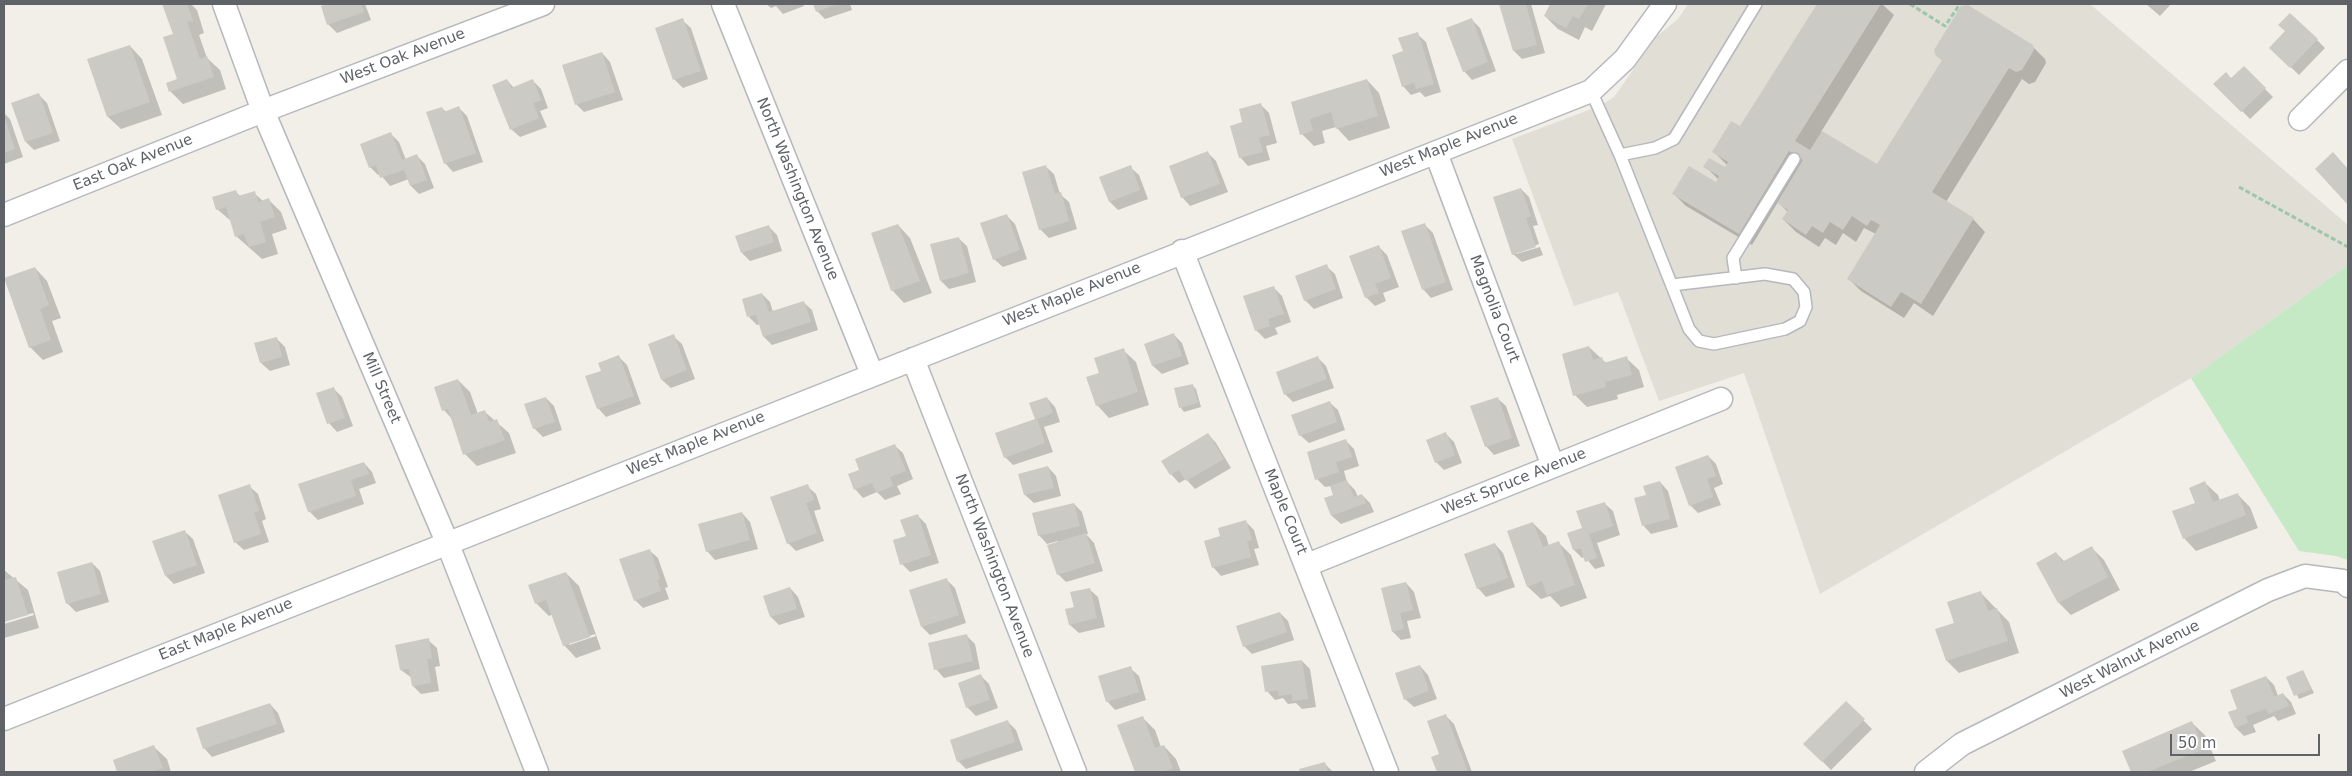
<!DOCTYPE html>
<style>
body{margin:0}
#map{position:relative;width:2352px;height:776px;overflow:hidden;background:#f1efe8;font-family:"DejaVu Sans",sans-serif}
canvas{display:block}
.frame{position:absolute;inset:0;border:5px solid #5f6368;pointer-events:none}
.scale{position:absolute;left:2170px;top:734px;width:150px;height:22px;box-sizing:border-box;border:2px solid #5f6368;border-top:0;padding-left:6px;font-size:15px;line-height:18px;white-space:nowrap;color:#5f6368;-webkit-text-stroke:4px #fff;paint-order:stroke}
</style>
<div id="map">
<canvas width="2352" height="776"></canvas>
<div class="frame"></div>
<div class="scale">50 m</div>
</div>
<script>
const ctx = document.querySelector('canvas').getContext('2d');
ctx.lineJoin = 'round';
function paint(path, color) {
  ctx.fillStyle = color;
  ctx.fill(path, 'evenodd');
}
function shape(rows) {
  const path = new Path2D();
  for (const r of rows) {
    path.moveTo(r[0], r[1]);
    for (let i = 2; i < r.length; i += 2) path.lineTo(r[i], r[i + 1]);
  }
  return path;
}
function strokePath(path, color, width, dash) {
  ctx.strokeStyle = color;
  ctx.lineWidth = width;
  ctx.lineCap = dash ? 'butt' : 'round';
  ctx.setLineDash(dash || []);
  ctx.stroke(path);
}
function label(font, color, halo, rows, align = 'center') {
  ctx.font = font + ' "DejaVu Sans",sans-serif';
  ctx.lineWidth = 4;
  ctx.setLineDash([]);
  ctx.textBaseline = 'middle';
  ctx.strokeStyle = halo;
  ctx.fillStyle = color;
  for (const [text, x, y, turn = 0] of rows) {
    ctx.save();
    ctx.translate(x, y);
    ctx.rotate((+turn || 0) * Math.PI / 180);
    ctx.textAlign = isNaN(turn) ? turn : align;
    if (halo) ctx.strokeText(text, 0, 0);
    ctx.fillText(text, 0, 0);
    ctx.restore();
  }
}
paint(shape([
 [1688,4,2090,4,2348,225,2348,265,2191,378,1820,594,1744,373,1659,401,1618,292,1574,306,1512,139,1602,105,1614,97,1656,37,1678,19]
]), '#e1ded6');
paint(shape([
 [2348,265,2348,560,2336,556,2299,551,2191,378]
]), '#c5e8c5');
paint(shape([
 [164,4,191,4,197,10,204,33,199,35,207,58,220,70,226,89,183,104,170,91,178,80,174,35],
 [329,4,365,4,371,20,337,33,328,24],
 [766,4,803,4,804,6,783,14,776,6,771,8],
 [814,4,850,4,852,10,825,19,817,11],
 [1502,4,1531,4,1545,53,1522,59,1514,51],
 [1552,4,1606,4,1592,31,1585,27,1579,40,1558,29,1545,16],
 [1819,4,1882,4,1894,15,1821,132,1878,166,1943,61,1937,55,2032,46,2045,59,2046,63,2035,82,2029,84,2022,79,1946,202,1973,219,1985,232,1933,316,1914,303,1904,318,1861,291,1849,279,1876,234,1864,228,1856,242,1843,233,1836,245,1825,238,1819,247,1796,232,1783,219,1788,212,1778,202,1752,245,1686,206,1673,193,1717,183,1719,180,1705,166,1725,169,1727,165,1714,152,1740,127],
 [2146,4,2171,4,2160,16],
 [682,20,691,28,708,79,683,88,674,79],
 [1472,20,1480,28,1496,71,1472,80,1464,71],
 [1417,34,1426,42,1441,92,1425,97,1420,92,1411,95,1403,86],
 [2317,40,2325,48,2299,75,2271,48],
 [130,46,142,59,162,115,121,129,108,117,89,60],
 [602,53,610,62,623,100,584,112,576,104],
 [2244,68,2273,97,2250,119,2215,84,2231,80],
 [507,80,514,88,533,81,541,89,548,108,540,111,547,127,520,137,511,129],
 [1367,80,1379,93,1390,128,1349,141,1336,127,1322,131,1325,143,1314,146,1302,134,1292,103],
 [39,95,47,103,60,141,34,150,26,142],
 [1261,105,1269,113,1277,143,1266,146,1270,160,1248,166,1240,157],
 [442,108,446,112,459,108,467,116,483,162,453,172,445,163],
 [4,113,10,119,23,157,4,164],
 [391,134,399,142,406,160,417,156,425,164,434,188,419,194,411,186,409,179,390,186,380,174,378,175,370,167],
 [1208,153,1216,161,1228,192,1190,206,1182,197],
 [2341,162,2348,170,2348,203,2317,169],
 [1045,166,1054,174,1060,194,1069,202,1077,229,1049,238,1040,229],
 [1130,167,1139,175,1148,199,1118,210,1110,202,1101,178],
 [1521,189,1529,197,1538,225,1533,226,1539,244,1516,252,1516,254,1540,247,1543,255,1522,262,1513,254],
 [235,191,241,197,254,193,263,201,269,200,281,212,287,229,272,234,278,254,262,259,236,236,231,221,217,209],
 [1006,215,1015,224,1027,259,1003,267,994,259],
 [1424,224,1433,233,1453,290,1431,298,1423,289],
 [898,225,910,238,932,293,904,303,892,290],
 [769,227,777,235,782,251,750,261,742,253],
 [958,238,967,246,976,282,949,289,941,281],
 [1378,246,1387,255,1399,287,1383,293,1386,301,1375,306,1366,297],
 [1326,266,1335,274,1343,298,1314,309,1305,300],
 [35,268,47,281,61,318,52,321,63,352,43,360,30,347],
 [1273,287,1282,296,1291,322,1275,328,1278,334,1265,339,1256,330],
 [762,294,770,302,773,312,803,302,812,310,818,330,772,345,764,337,760,324,757,325,749,317],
 [1174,335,1182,343,1189,364,1162,374,1153,366,1146,345],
 [673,336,682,344,695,379,671,388,662,380],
 [277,339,285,347,290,365,270,371,261,363],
 [1589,347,1606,363,1626,358,1639,370,1644,387,1617,395,1618,399,1587,407,1575,395],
 [1123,350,1136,362,1149,405,1109,418,1097,405,1100,374],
 [619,357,627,365,641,404,606,417,598,408,602,371],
 [1318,358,1326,366,1334,388,1293,402,1285,394],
 [458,380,470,392,478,414,485,412,509,433,516,453,477,466,465,454,452,419,444,410],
 [1192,385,1196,389,1201,407,1184,412,1181,408,1176,389],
 [333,388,342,397,353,426,337,432,329,423],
 [546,398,554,406,562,430,543,437,534,428],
 [1047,398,1055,407,1060,422,1044,427,1053,452,1013,465,1005,457,1036,420],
 [1497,398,1506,406,1520,446,1494,455,1486,446],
 [1329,402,1338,410,1345,430,1309,443,1300,435],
 [1208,434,1216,443,1231,468,1195,489,1186,479,1179,483,1171,474],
 [1446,434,1454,442,1462,463,1444,470,1436,462],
 [1346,441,1354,449,1359,466,1344,471,1347,482,1355,490,1358,497,1362,495,1370,503,1374,512,1341,524,1332,516,1326,499,1335,496,1331,486,1325,487,1317,479],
 [894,445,903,453,913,479,897,486,901,494,885,500,877,492,863,498,855,489,861,470],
 [1708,456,1716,464,1723,484,1714,488,1721,505,1698,513,1690,505],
 [364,463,372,472,376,483,359,489,364,504,318,520,309,511],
 [1048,467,1056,476,1061,496,1034,503,1025,495],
 [1660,482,1668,491,1678,527,1651,534,1643,525,1647,496],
 [2205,483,2218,495,2220,501,2237,494,2250,507,2258,528,2196,551,2184,538],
 [249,486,258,494,266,519,262,521,269,542,244,550,235,542],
 [807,486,816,494,821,509,814,511,824,541,796,551,788,543],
 [1604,503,1613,511,1620,535,1597,543,1605,566,1595,569,1585,557,1582,558,1574,550,1584,529],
 [1074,504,1082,512,1088,534,1086,534,1094,543,1103,571,1066,582,1058,574,1058,541,1047,544,1039,535],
 [742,513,750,522,758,549,715,560,707,551],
 [918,516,926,524,939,563,910,572,902,564,907,537],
 [1246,522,1254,530,1259,548,1254,549,1259,565,1221,576,1213,567,1222,537],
 [1533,523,1546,536,1549,546,1559,543,1571,555,1587,598,1561,607,1550,596,1541,599,1528,587,1509,532],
 [184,531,193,539,205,573,174,584,166,576],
 [1495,544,1503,553,1515,587,1486,597,1478,588],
 [2092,548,2104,560,2120,590,2071,615,2059,603,2056,553,2065,562],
 [649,550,658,558,668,587,665,588,669,599,643,608,635,600],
 [92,563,100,571,109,602,76,612,67,603],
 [4,570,28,590,39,628,4,638,4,624,34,615,33,613,4,621],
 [566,573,579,586,601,649,576,658,564,645,553,614,549,616,536,603],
 [595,634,596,636,569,645,569,643],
 [946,579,955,588,966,623,930,635,922,627],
 [1406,583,1414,592,1421,618,1407,621,1411,638,1401,640,1393,632,1382,589],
 [790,588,798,597,805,617,779,625,771,617],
 [1089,589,1098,597,1105,627,1079,633,1070,625,1067,610,1075,608],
 [1981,593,2009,622,2019,653,1959,673,1947,661,1937,630,1956,624],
 [1280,613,1288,621,1294,640,1252,654,1244,646],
 [966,635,975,644,980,669,944,678,936,669],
 [428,640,437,648,440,666,435,667,439,691,421,694,413,686,412,678,401,670],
 [1302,661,1310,669,1316,707,1302,709,1296,703,1288,704,1283,698,1275,700,1267,691],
 [1420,666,1428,675,1437,699,1414,707,1405,699],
 [1130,668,1139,676,1146,700,1115,710,1107,701],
 [2303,671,2314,693,2299,699,2288,677],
 [981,676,989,684,998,708,976,716,968,708,959,684],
 [2266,677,2274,685,2278,696,2283,694,2291,702,2296,714,2278,721,2274,716,2253,725,2256,732,2244,736,2236,728,2239,709],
 [1846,703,1872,729,1831,770,1805,744],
 [270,704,278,713,285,732,212,757,204,748],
 [1445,715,1454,724,1472,772,1438,772,1433,757,1441,754],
 [1142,717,1155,730,1161,747,1164,746,1176,759,1181,772,1136,772,1119,726],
 [1008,722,1016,730,1023,750,966,769,958,761],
 [2192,723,2205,735,2216,761,2189,772,2132,772,2124,751],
 [154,747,167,759,171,772,118,772,114,761],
 [1325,764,1333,772,1301,772,1300,770]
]), '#0003');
paint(shape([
 [162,4,187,4,193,21,187,22,200,59,207,56,214,77,169,92,166,83,177,79,163,37,173,34],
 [327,4,361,4,364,12,327,25,321,6],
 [813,4,837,4,816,12],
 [1499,4,1526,4,1537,45,1513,51],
 [1550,4,1588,4,1579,19,1573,16,1566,28,1544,16],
 [1817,4,1881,4,1795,141,1810,150,1822,131,1877,164,1942,60,1936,56,1934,50,1961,6,1968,5,2033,45,2034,50,2022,70,2016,72,2009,68,1932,192,1974,218,1921,304,1901,292,1891,307,1847,279,1880,225,1875,222,1871,220,1867,226,1852,216,1843,230,1830,222,1823,233,1812,226,1806,235,1782,219,1788,210,1777,203,1803,160,1789,151,1739,234,1672,194,1689,166,1716,182,1719,176,1703,167,1709,158,1725,167,1728,162,1712,152,1731,121,1740,126],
 [2290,13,2318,39,2290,68,2269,48,2285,31,2278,25],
 [683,18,701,71,673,80,655,28],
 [1472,18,1488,62,1463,72,1446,28],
 [1418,32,1434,84,1416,89,1414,83,1402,87,1392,55,1403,51,1398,38],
 [130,45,150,102,107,117,87,59],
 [602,52,615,92,575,105,562,65],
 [2244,66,2266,88,2241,112,2213,84,2226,72,2231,78],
 [507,79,511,88,533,79,541,100,533,103,539,118,510,130,492,85],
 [1367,79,1378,116,1336,129,1331,112,1310,119,1313,131,1300,135,1291,102],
 [39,93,53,133,25,142,11,103],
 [1261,103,1270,135,1259,138,1263,152,1239,158,1230,126,1242,122,1239,109],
 [459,106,476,153,444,164,426,112,442,107,444,112],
 [4,116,15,149,4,153],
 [391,132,402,160,417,154,427,180,410,186,404,170,380,178,376,165,369,168,360,144],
 [1208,151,1220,184,1181,198,1169,166],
 [2333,152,2348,169,2347,204,2315,169],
 [1046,165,1055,194,1061,192,1069,221,1039,230,1022,172],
 [1131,165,1140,190,1109,202,1099,177],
 [1521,188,1531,216,1526,218,1536,247,1512,255,1493,197],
 [236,190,238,196,255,191,258,202,269,198,275,217,260,222,266,242,249,247,244,234,235,237,226,207,216,210,212,197],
 [1007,214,1020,250,993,260,980,223],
 [1425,223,1446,282,1422,290,1401,231],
 [898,224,920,281,891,291,871,233],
 [769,225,774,242,741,253,735,236],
 [959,237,969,273,940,281,930,244],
 [1379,245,1391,278,1375,284,1379,293,1365,298,1349,256],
 [1327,264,1336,289,1304,301,1295,276],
 [35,267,49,305,40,309,51,340,29,348,4,278],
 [1274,286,1284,314,1268,319,1270,326,1255,331,1243,296],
 [762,293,769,312,804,301,811,322,763,337,756,315,747,317,742,299],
 [1174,333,1182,356,1152,366,1144,344],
 [674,334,687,370,661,380,648,344],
 [277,337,282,357,260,363,254,343],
 [1589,346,1593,360,1602,357,1604,363,1627,356,1632,375,1605,382,1606,387,1573,396,1562,354],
 [1124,348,1138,392,1096,406,1086,377,1099,373,1094,358],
 [619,355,634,396,597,409,585,376,601,371,598,363],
 [1318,356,1327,379,1284,395,1276,372],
 [458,379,471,415,485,410,489,422,497,419,505,440,463,455,448,409,442,411,434,387],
 [1193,384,1198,403,1179,408,1174,388],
 [334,387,345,418,327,424,316,393],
 [546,397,555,422,533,429,524,404],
 [1047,397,1053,413,1037,419,1045,443,1004,458,995,433,1035,419,1029,403],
 [1498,397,1512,438,1485,447,1470,406],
 [1330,401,1337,422,1299,436,1291,415],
 [1446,432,1455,455,1435,463,1426,440],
 [1208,433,1224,459,1186,481,1179,470,1170,475,1161,461],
 [1346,439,1352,457,1336,462,1339,472,1315,480,1307,452],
 [895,444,906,471,890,477,893,486,876,493,872,483,854,490,848,474,859,470,855,459],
 [1708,455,1716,476,1707,479,1713,497,1689,506,1675,467],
 [364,462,369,474,351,480,356,496,308,512,298,484],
 [1048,466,1054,488,1024,495,1018,474],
 [1347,480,1354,497,1362,494,1366,503,1331,516,1324,498,1333,495,1330,486],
 [1660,481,1670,519,1642,526,1634,498,1646,495,1643,486],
 [2205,481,2213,502,2238,493,2246,515,2183,539,2172,511,2195,503,2189,488],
 [250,484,259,511,254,512,261,534,234,543,218,495],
 [808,484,814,500,806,503,817,533,787,544,770,497],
 [1605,502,1613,526,1589,534,1597,558,1585,562,1581,548,1573,550,1567,533,1582,528,1576,511],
 [1074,503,1080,526,1038,536,1032,513],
 [742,512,750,540,706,552,698,524],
 [918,514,931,555,900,565,893,540,906,536,900,520],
 [1246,520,1252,540,1247,541,1251,557,1212,568,1204,541,1220,536,1218,528],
 [1533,522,1543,547,1559,541,1575,585,1547,595,1542,581,1527,587,1507,531],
 [185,530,197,565,165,576,152,541],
 [1086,533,1095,563,1057,575,1047,545],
 [1495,543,1508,578,1477,589,1464,554],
 [2092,546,2108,577,2058,603,2036,563,2056,552,2062,562],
 [650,549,660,579,657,580,661,591,634,601,619,559],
 [92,562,101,594,66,604,57,572],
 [566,572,590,637,563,646,546,600,535,604,528,585],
 [16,577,28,615,4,622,4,580],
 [947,578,959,615,921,627,909,590],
 [1406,582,1413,610,1400,613,1404,629,1392,632,1381,588],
 [790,587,797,609,770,617,763,596],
 [1090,588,1097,618,1069,625,1065,609,1074,607,1070,592],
 [1981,591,1988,611,1997,608,2008,641,1946,661,1935,629,1954,623,1947,602],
 [1280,612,1287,632,1243,647,1236,626],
 [967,634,973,661,934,670,928,643],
 [429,638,432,658,427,659,431,683,412,686,409,669,400,670,395,645],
 [1302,660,1308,699,1292,701,1292,694,1279,696,1278,690,1265,692,1261,666],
 [1420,665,1429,691,1404,700,1395,673],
 [1131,666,1139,692,1106,702,1098,676],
 [2303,670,2312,689,2294,696,2286,677],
 [981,674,990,700,966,708,958,683],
 [2266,676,2274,697,2283,693,2289,706,2269,714,2265,709,2246,716,2248,723,2235,728,2228,712,2237,709,2230,690],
 [1846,701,1865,719,1822,762,1803,744],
 [270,703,277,724,203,749,196,728],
 [1446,714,1467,770,1461,772,1437,772,1431,757,1439,754,1427,721],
 [1143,716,1155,748,1164,745,1173,768,1162,772,1135,772,1117,725],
 [1008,720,1015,742,957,762,950,740],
 [2192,721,2204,749,2147,772,2131,772,2122,751],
 [154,745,163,768,150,772,117,772,113,760],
 [1325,762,1328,772,1300,772,1299,769]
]), '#cccac5');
const lane = shape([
 [1591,91,1620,155,1689,329,1699,341,1714,344,1785,329,1800,321,1806,307,1804,292,1793,279,1765,274,1672,285],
 [1620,155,1655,148,1674,139,1756,4],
 [1736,278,1733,258,1794,159]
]);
const street = shape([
 [224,4,263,111,447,542,537,772],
 [723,4,872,374],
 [2300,119,2348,71],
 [1436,153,1553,466],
 [4,215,263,111,543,4],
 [1182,251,1387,772],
 [913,359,1075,772],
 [1307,565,1721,399],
 [4,719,1591,91,1625,59,1665,4],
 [1926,772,1962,744,2268,590,2305,576,2343,581,2348,586]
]);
strokePath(lane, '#b5b8bc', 14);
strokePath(street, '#b5b8bc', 25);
strokePath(shape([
 [1910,4,1945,26,1960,4],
 [2239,187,2348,247]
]), '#9cc7a9', 3, [5, 2.5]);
strokePath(lane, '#fff', 11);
strokePath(street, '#fff', 22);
label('15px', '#5f6368', '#fff', [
 ["West Oak Avenue",403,57,-21],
 ["West Maple Avenue",1449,146,-22],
 ["East Oak Avenue",133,163,-22],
 ["North Washington Avenue",797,189,68],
 ["West Maple Avenue",1072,295,-22],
 ["Magnolia Court",1494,309,69],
 ["Mill Street",381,388,67],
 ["West Maple Avenue",696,444,-22],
 ["West Spruce Avenue",1514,482,-22],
 ["Maple Court",1285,512,68],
 ["North Washington Avenue",994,566,69],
 ["East Maple Avenue",226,630,-22],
 ["West Walnut Avenue",2130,660,-27]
]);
</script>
